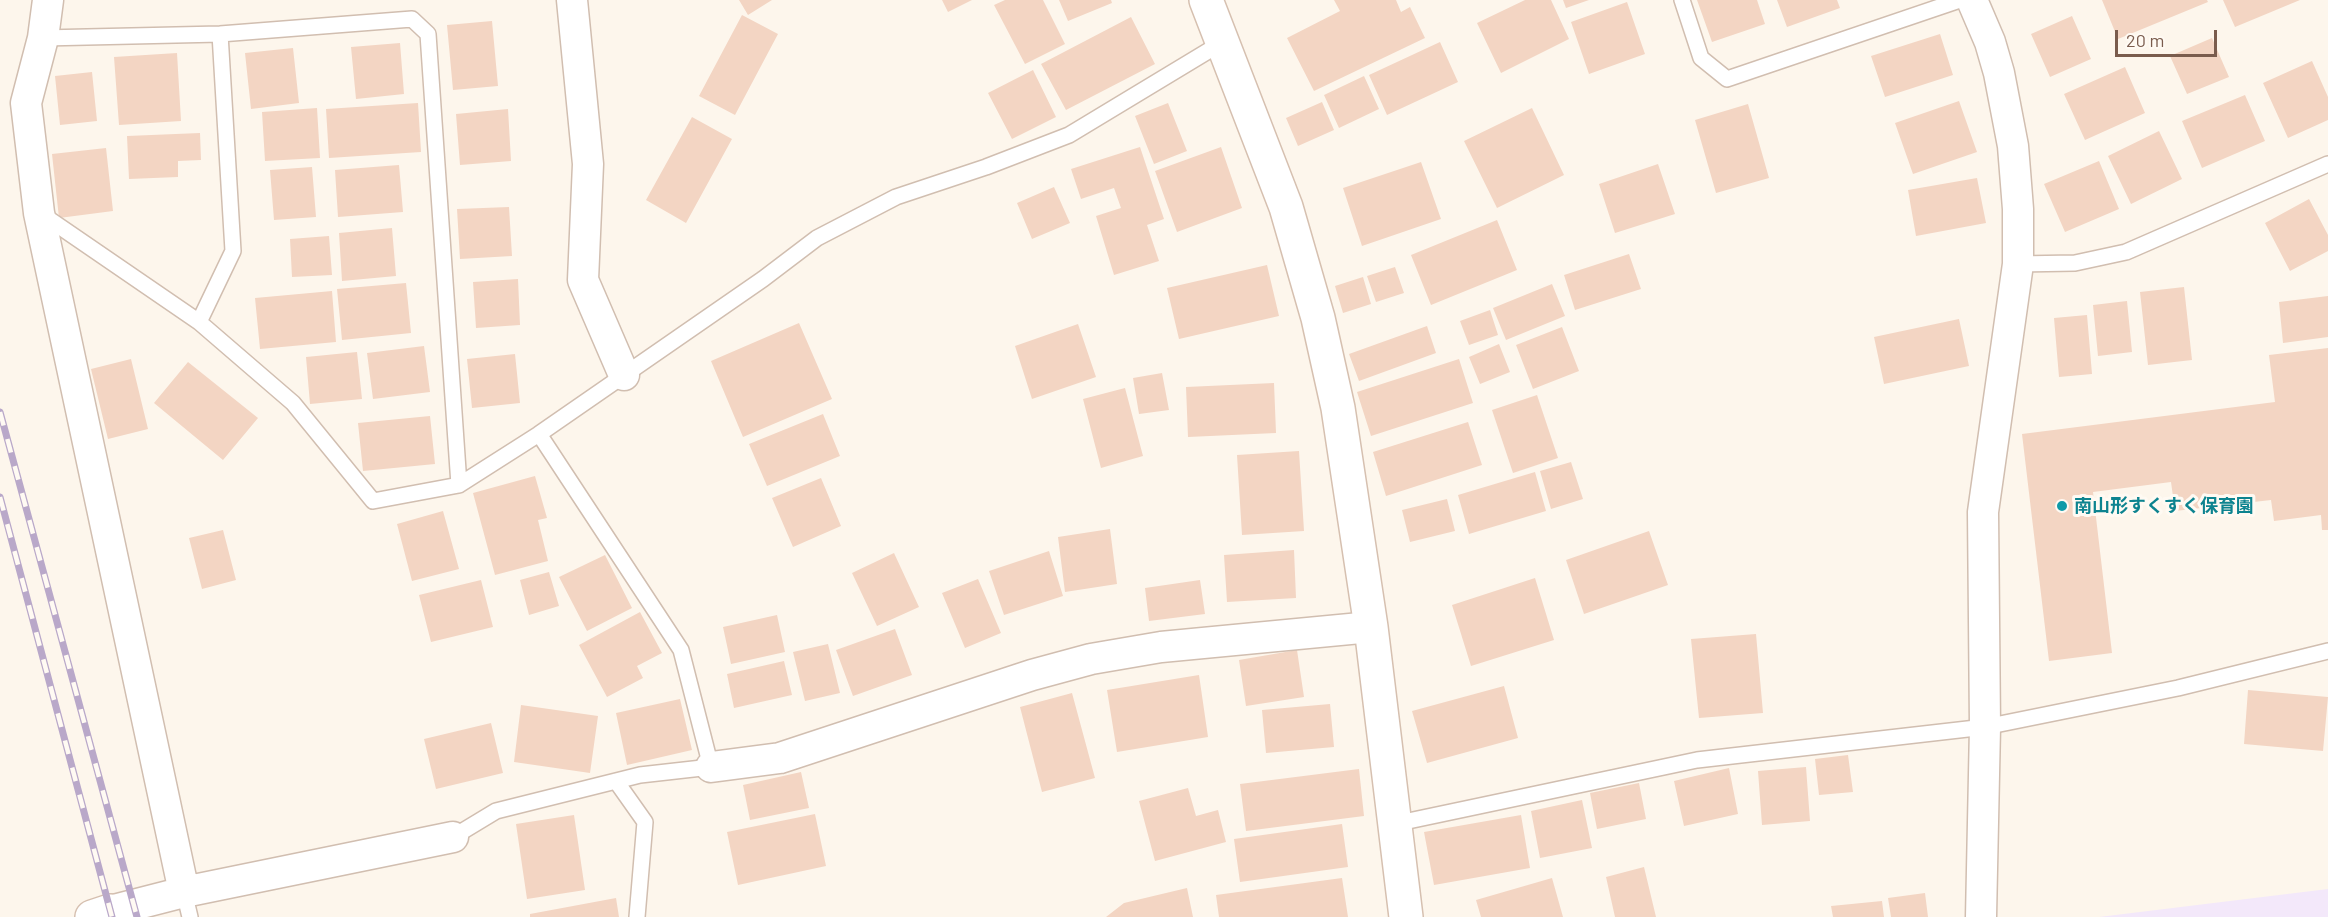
<!DOCTYPE html>
<meta charset="utf-8">
<style>
body{margin:0}
#map{position:relative;width:2328px;height:917px;overflow:hidden;background:#fdf6ec;font-family:Barlow,sans-serif}
canvas{display:block}
.scale{position:absolute;left:2115px;top:30px;width:102px;height:27px;box-sizing:border-box;border:3px solid #7a5c4d;border-top:0;padding-left:8px;font-size:18px;line-height:21px;white-space:nowrap;color:#7a5c4d;-webkit-text-stroke:4px #fffaf3;paint-order:stroke}
</style>
<div id="map">
<canvas width="2328" height="917"></canvas>
<div class="scale">20 m</div>
</div>
<script>
const ctx = document.querySelector('canvas').getContext('2d');
ctx.lineJoin = 'round';
function paint(path, color) {
  ctx.fillStyle = color;
  ctx.fill(path, 'evenodd');
}
function shape(rows) {
  const path = new Path2D();
  for (const r of rows) {
    path.moveTo(r[0], r[1]);
    for (let i = 2; i < r.length; i += 2) path.lineTo(r[i], r[i + 1]);
  }
  return path;
}
function strokePath(path, color, width, dash) {
  ctx.strokeStyle = color;
  ctx.lineWidth = width;
  ctx.lineCap = dash ? 'butt' : 'round';
  ctx.setLineDash(dash || []);
  ctx.stroke(path);
}
function label(font, color, halo, rows, align = 'center') {
  ctx.font = font + ' Barlow,"Noto Sans JP",sans-serif';
  ctx.lineWidth = 6;
  ctx.setLineDash([]);
  ctx.textBaseline = 'middle';
  ctx.strokeStyle = halo;
  ctx.fillStyle = color;
  for (const [text, x, y, turn = 0] of rows) {
    ctx.save();
    ctx.translate(x, y);
    ctx.rotate((+turn || 0) * Math.PI / 180);
    ctx.textAlign = isNaN(turn) ? turn : align;
    if (halo) ctx.strokeText(text, 0, 0);
    ctx.fillText(text, 0, 0);
    ctx.restore();
  }
}
paint(shape([
 [2328,889,2328,917,2099,917]
]), '#f3e8fa');
paint(shape([
 [739,0,772,0,748,15],
 [942,0,972,0,948,12],
 [1005,0,1043,0,1065,44,1025,64,994,5],
 [1059,0,1111,0,1112,3,1068,21],
 [1334,0,1396,0,1401,12,1410,7,1425,38,1314,91,1287,38,1340,11],
 [1525,0,1551,0,1569,39,1501,73,1477,23],
 [1563,0,1589,0,1566,8],
 [1697,0,1757,0,1765,24,1712,42],
 [1777,0,1837,0,1840,8,1787,27],
 [2102,0,2207,0,2208,2,2118,39],
 [2223,0,2300,0,2235,27],
 [1627,2,1645,54,1589,74,1571,22],
 [742,15,778,34,735,115,699,96],
 [2072,16,2091,59,2050,77,2031,34],
 [1131,17,1155,64,1066,110,1041,64],
 [492,21,498,86,453,90,447,25],
 [1940,34,1953,75,1885,97,1871,56],
 [2212,38,2229,77,2187,94,2170,56],
 [1440,42,1458,82,1387,115,1369,75],
 [400,43,404,94,356,99,351,47],
 [293,48,299,103,251,109,245,53],
 [177,53,181,121,119,125,114,57],
 [2312,61,2328,97,2328,120,2288,138,2263,83],
 [2125,67,2145,113,2085,140,2064,94],
 [1033,70,1056,117,1012,139,988,93],
 [92,72,97,121,60,125,55,76],
 [1364,76,1379,109,1339,128,1324,95],
 [2245,95,2265,141,2202,168,2182,121],
 [1959,101,1977,152,1913,174,1895,123],
 [1322,102,1334,130,1298,146,1286,118],
 [418,103,421,152,329,158,326,109],
 [1168,103,1187,151,1154,164,1135,116],
 [1748,104,1769,178,1716,193,1695,120],
 [317,108,320,158,265,161,262,112],
 [1532,108,1564,175,1497,208,1464,141],
 [508,109,511,161,460,165,456,114],
 [692,117,732,139,686,223,646,200],
 [2159,131,2182,179,2131,204,2108,156],
 [200,133,201,160,178,161,178,177,129,179,127,136],
 [1140,147,1164,219,1147,225,1159,261,1114,275,1096,216,1121,208,1114,188,1081,199,1071,169],
 [1221,147,1242,208,1177,232,1155,171],
 [106,148,113,211,59,218,52,154],
 [2099,161,2119,209,2065,232,2044,184],
 [1421,162,1441,219,1362,246,1343,188],
 [1658,164,1675,214,1615,233,1599,184],
 [399,165,403,212,338,217,335,170],
 [312,167,316,217,274,220,270,170],
 [1977,178,1986,223,1916,236,1908,190],
 [1054,187,1070,223,1032,239,1017,203],
 [2309,199,2328,235,2328,251,2290,271,2265,223],
 [509,207,512,256,460,259,457,209],
 [1497,220,1517,270,1431,305,1411,255],
 [392,228,396,276,342,281,339,233],
 [329,236,332,275,292,277,290,239],
 [1629,254,1641,289,1575,310,1564,275],
 [1267,265,1279,316,1179,339,1167,288],
 [1395,267,1404,293,1376,302,1367,276],
 [1363,277,1371,304,1343,313,1335,286],
 [518,279,520,325,476,328,473,282],
 [406,283,411,333,342,340,337,289],
 [1552,284,1565,316,1506,340,1493,308],
 [2184,287,2192,360,2148,365,2140,292],
 [332,291,336,342,260,349,255,298],
 [2328,296,2328,337,2283,343,2279,302],
 [2127,301,2132,352,2098,356,2093,305],
 [1490,310,1498,335,1469,345,1460,321],
 [2087,315,2092,374,2059,377,2054,318],
 [1959,319,1969,366,1884,384,1874,337],
 [799,323,832,399,743,437,711,361],
 [1078,324,1096,377,1032,399,1015,346],
 [1427,326,1436,353,1359,381,1349,354],
 [1562,327,1579,371,1533,389,1516,345],
 [1499,344,1510,372,1480,384,1469,357],
 [424,346,430,392,373,399,367,353],
 [2328,348,2328,530,2322,530,2321,515,2274,521,2271,500,2175,511,2171,482,2093,492,2112,653,2049,661,2022,434,2275,402,2269,355],
 [357,352,362,399,310,404,306,357],
 [515,354,520,403,472,408,467,359],
 [131,359,148,429,108,439,91,369],
 [1459,359,1473,403,1371,436,1357,392],
 [188,362,258,418,223,460,154,403],
 [1162,373,1169,410,1139,414,1133,378],
 [1274,383,1276,433,1188,437,1186,387],
 [1125,388,1143,456,1101,468,1083,399],
 [1537,395,1558,458,1513,473,1492,410],
 [823,414,840,456,767,486,749,444],
 [430,416,435,464,363,471,358,423],
 [1468,422,1482,465,1386,496,1373,452],
 [1299,451,1304,531,1242,535,1237,455],
 [1571,462,1583,499,1551,509,1540,471],
 [1535,472,1546,511,1469,534,1458,495],
 [535,476,547,518,538,520,548,561,495,575,473,493],
 [821,478,841,526,793,547,772,498],
 [1447,499,1455,531,1410,542,1402,510],
 [443,511,459,569,412,581,397,524],
 [1110,529,1117,584,1065,592,1058,537],
 [223,530,236,580,202,589,189,538],
 [1649,531,1668,585,1584,614,1566,560],
 [1294,550,1296,598,1227,602,1224,555],
 [1049,551,1063,596,1004,615,989,571],
 [894,553,919,607,877,626,852,573],
 [605,555,632,608,587,631,559,577],
 [549,572,559,606,529,615,520,580],
 [1535,578,1554,640,1471,666,1452,605],
 [978,579,1001,633,965,648,942,593],
 [481,580,493,627,431,642,419,595],
 [1200,580,1205,614,1149,621,1145,588],
 [640,612,662,653,637,666,643,678,607,697,579,645],
 [777,615,785,652,731,664,723,627],
 [895,629,912,675,853,696,836,650],
 [1756,634,1763,713,1699,718,1691,639],
 [828,644,840,693,805,701,793,652],
 [1297,650,1304,697,1246,706,1239,660],
 [784,661,792,695,734,708,727,674],
 [1199,675,1208,737,1117,752,1107,690],
 [1504,686,1518,738,1427,763,1412,711],
 [2248,690,2328,697,2323,751,2244,744],
 [1072,693,1095,778,1042,792,1020,707],
 [680,699,692,750,627,765,616,713],
 [1330,704,1334,747,1266,753,1262,710],
 [521,705,598,716,590,773,514,762],
 [491,723,503,773,436,789,424,739],
 [1848,755,1853,792,1819,795,1815,759],
 [1806,767,1810,821,1762,825,1758,771],
 [1729,768,1738,814,1684,826,1674,781],
 [1359,769,1364,816,1246,831,1240,784],
 [801,772,809,808,750,820,743,785],
 [1639,783,1646,819,1597,829,1590,793],
 [1188,788,1196,816,1218,810,1226,842,1155,861,1139,801],
 [1582,800,1592,848,1540,858,1531,811],
 [815,814,826,866,738,885,727,832],
 [574,815,585,890,527,899,516,824],
 [1521,815,1530,868,1434,885,1424,832],
 [1342,824,1348,867,1240,882,1234,839],
 [1644,867,1656,917,1615,917,1606,877],
 [1342,878,1348,917,1219,917,1216,895],
 [1552,878,1563,917,1481,917,1476,900],
 [1187,888,1193,917,1106,917,1124,903],
 [1925,893,1928,917,1891,917,1888,898],
 [616,898,619,917,530,917,530,914],
 [1882,901,1884,917,1833,917,1831,906]
]), '#f3d5c3');
const lane = shape([
 [1682,0,1701,58,1727,79,1960,0],
 [43,38,220,34,412,19,428,34,459,485],
 [40,213,199,322,293,403,373,501,459,485,539,434,681,650,711,767,640,775,496,811,453,837],
 [2018,264,2075,263,2126,252,2328,164],
 [199,322,233,251,220,34],
 [539,434,763,279,817,238,896,197,986,167,1069,135,1223,42],
 [616,781,645,822,637,917],
 [1394,824,1697,760,1985,727,2178,688,2328,651],
 [184,892,190,917]
]);
const street = shape([
 [48,0,43,38,26,103,39,213,184,892],
 [572,0,588,164,583,280,624,375],
 [1972,0,1990,42,1999,73,2013,146,2018,209,2018,264,1983,512,1985,727,1981,917],
 [711,767,780,758,1032,675,1091,659,1161,647,1371,627],
 [110,911,184,892,453,837]
]);
const secondary = shape([
 [1206,0,1286,207,1318,318,1338,408,1371,627,1406,917],
 [92,917,110,911]
]);
strokePath(lane, '#d1beb0', 18);
strokePath(street, '#d1beb0', 33);
strokePath(secondary, '#d6c0b0', 36);
strokePath(lane, '#fff', 15);
strokePath(street, '#fff', 30);
strokePath(secondary, '#fff', 33);
const rail = shape([
 [0,412,137,917],
 [0,497,112,917]
]);
strokePath(rail, '#b9a8c9', 7);
strokePath(rail, '#fffaf3', 4.5, [14]);
for (const [x, y, r, color] of [
 [2062,506,6,"#0f9aa8"]
]) {
  const dot = new Path2D();
  dot.arc(x, y, r, 0, 2 * Math.PI);
  ctx.fillStyle = color;
  ctx.fill(dot);
  strokePath(dot, '#fffaf3', 2);
}
label('bold 18px', '#0d838f', '#fffaf3', [
 ["南山形すくすく保育園",2074,506]
], 'left');
</script>
